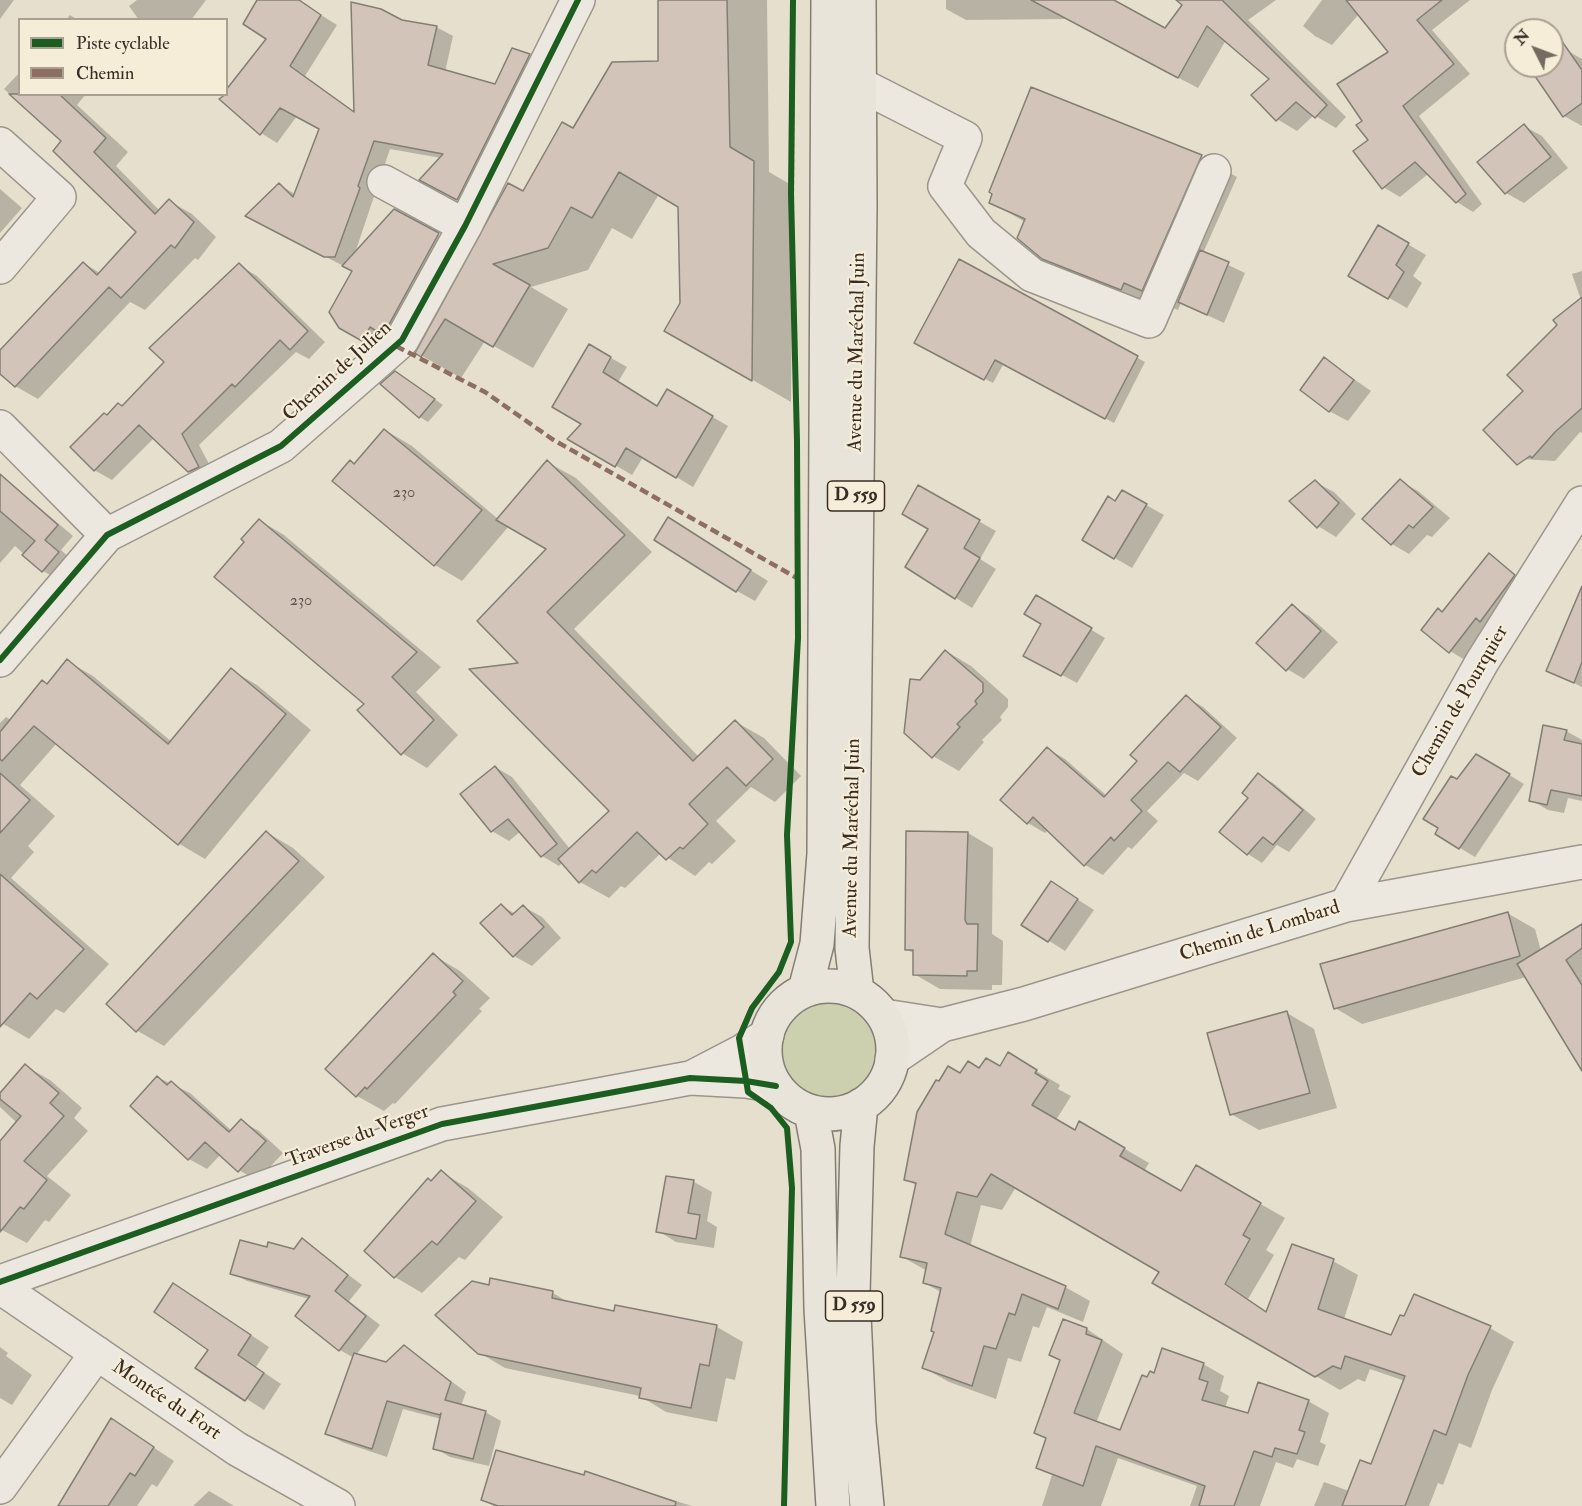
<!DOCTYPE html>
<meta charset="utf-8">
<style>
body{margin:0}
#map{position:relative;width:1582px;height:1506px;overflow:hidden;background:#e6dfce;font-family:"IM FELL Double Pica",serif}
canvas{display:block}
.legend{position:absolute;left:18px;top:18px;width:210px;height:78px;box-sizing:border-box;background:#f6edd9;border:2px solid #aaa091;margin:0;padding:8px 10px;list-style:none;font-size:18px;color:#382c25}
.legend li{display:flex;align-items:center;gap:12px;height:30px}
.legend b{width:30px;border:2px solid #aaa091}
.north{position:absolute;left:1504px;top:18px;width:60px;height:60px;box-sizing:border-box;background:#f6edd9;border:2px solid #aaa091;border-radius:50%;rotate:312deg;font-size:16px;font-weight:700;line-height:24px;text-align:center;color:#382c25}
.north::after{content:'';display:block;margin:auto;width:21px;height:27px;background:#756b60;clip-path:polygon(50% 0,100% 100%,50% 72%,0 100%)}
</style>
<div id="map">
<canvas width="1582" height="1506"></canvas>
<ul class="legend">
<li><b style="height:8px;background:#1b5e20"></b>Piste cyclable</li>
<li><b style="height:8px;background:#8d6e63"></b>Chemin</li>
</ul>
<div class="north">N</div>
</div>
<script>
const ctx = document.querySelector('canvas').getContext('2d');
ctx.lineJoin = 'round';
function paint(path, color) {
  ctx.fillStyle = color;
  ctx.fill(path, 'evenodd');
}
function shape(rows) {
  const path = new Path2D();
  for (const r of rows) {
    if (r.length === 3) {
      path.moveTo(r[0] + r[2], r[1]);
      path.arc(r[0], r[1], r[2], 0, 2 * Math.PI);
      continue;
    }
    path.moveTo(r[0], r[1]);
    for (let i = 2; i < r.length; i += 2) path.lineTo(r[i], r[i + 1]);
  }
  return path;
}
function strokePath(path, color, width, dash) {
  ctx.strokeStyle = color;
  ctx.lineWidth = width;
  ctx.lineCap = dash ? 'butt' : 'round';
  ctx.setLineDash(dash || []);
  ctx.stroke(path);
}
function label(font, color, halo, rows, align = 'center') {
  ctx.font = font + ' "IM FELL Double Pica",serif';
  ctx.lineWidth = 4.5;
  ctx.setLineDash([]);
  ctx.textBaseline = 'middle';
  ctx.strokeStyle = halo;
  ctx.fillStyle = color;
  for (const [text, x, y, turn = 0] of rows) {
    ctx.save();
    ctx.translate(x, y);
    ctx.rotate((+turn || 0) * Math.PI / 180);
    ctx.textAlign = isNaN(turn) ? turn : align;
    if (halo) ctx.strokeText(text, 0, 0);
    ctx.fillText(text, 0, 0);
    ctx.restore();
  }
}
paint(shape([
 [829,1050,64]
]), '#ccd0af');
paint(shape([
 [0,0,14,0,0,19],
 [137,0,206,0,191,20,139,20,129,6],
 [259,0,297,0,337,25,305,76,355,112,401,21,436,27,453,36,445,72,496,86,513,50,545,65,474,208,438,189,441,158,390,149,355,253,394,210,452,243,376,348,340,327,353,271,263,224,279,185,295,194,321,129,297,116,277,143,261,133,221,99,268,39],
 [659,0,767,0,769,172,793,186,791,402,666,330,681,304,680,206,659,194,632,239,612,228,588,270,531,287,568,309,533,368,485,341,461,378,417,353,524,193,573,130,660,63],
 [946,0,1111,0,1165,30,1188,0,1276,0,1248,20,1346,117,1336,128,1314,115,1297,131,1277,119,1271,79,1226,40,1198,88,1067,19,966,20,946,9],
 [1322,0,1470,0,1432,30,1470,74,1419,116,1482,204,1473,212,1457,202,1428,174,1400,197,1383,187,1364,121,1390,52,1359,14,1332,45,1315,36,1303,26],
 [70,15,78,20,66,20],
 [1566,50,1582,59,1582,126,1564,116,1534,66,1552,66,1552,53],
 [20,72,20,94,86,94,77,105,128,152,116,166,160,211,169,201,192,214,216,237,198,260,195,258,145,310,130,302,38,399,15,386,0,372,0,352,83,263,100,273,138,232,64,141,4,89],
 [1524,126,1542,136,1568,168,1524,203,1506,193],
 [1201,157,1237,177,1203,253,1245,273,1224,323,1181,303,1178,310,1160,303,1157,309,1079,279,1042,257,1025,222,991,202],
 [0,189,22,208,0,233],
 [1379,227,1426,255,1413,276,1422,283,1407,308,1350,276],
 [960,261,1145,362,1114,423,1004,363,993,383,924,347],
 [239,265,257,276,325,342,309,359,296,352,199,445,216,477,207,482,189,471,154,438,112,480,94,470,108,416,123,407,166,362],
 [1582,271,1582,433,1580,432,1555,461,1521,459,1525,391,1559,325,1581,300,1572,274],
 [590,346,627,367,618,382,658,408,668,391,728,426,693,487,643,457,632,475,569,438,583,424],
 [1325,359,1371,391,1348,421,1329,411],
 [404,378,443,405,428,422,420,417],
 [385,430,412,446,498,519,547,462,576,478,652,552,574,629,699,757,736,722,764,738,801,776,775,802,751,787,716,821,736,841,712,864,709,862,695,876,661,853,625,888,621,886,609,898,580,882,563,862,559,866,542,856,521,831,509,841,492,831,462,794,495,767,512,777,570,849,611,811,521,664,549,549,509,526,462,581,435,565,355,465],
 [0,474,73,536,61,550,75,563,59,580,43,571,15,546,0,563],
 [1400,481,1418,491,1450,518,1432,537,1427,535,1409,554,1392,544],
 [1315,482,1334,492,1356,514,1336,537,1318,526],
 [918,487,996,531,980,559,996,569,972,608,907,567,930,529],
 [1123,492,1164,515,1132,568,1084,540],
 [259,520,284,535,441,667,416,692,458,735,427,768,402,753,246,541],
 [686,530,768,581,755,601,737,591],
 [1489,555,1529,585,1465,660,1450,651,1438,610,1443,613],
 [1036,597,1105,638,1077,683,1025,655,1043,624],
 [1292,606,1309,616,1338,642,1304,679,1287,669],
 [1582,617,1582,687,1548,670],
 [946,651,971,666,1008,699,1008,707,1000,717,1002,720,982,740,984,742,959,771,933,756,921,681],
 [67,661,93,676,172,742,231,670,257,685,311,730,205,859,178,843,57,743,20,785,55,816,28,846,34,852,11,878,109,964,64,1013,56,1009,29,1039,0,1022,0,723,6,717,11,720,48,685],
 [1186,697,1203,707,1237,738,1198,781,1184,773,1147,811,1158,821,1132,849,1128,847,1103,875,1085,865,1048,830,1045,833,1028,823,1048,749,1065,759,1107,796,1139,761],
 [1566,731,1582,740,1582,801,1568,798,1564,813,1548,810,1531,800],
 [1493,765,1524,784,1475,857,1437,834,1458,781],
 [1258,775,1273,783,1316,819,1289,852,1277,845,1262,863,1248,854,1250,797],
 [266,832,293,848,325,877,164,1046,136,1030],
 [968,833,993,848,992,934,1003,941,1002,985,992,985,992,990,940,989,914,974,915,954,906,949],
 [1052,883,1094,910,1065,951,1023,924],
 [501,906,516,914,524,907,542,917,561,938,532,966,514,956,482,923],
 [1507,913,1535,929,1541,951,1582,939,1582,1068,1526,977,1362,1024,1335,1008],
 [433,955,460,971,490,998,479,1009,482,1011,395,1104,393,1103,384,1111,357,1096],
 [1287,1013,1314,1029,1337,1108,1259,1130,1231,1114],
 [25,1066,50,1080,82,1108,74,1118,88,1131,47,1176,71,1195,49,1222,45,1220,27,1243,0,1229,0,1144,17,1123,0,1107,0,1096],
 [1001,1068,1033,1069,1060,1085,1058,1089,1071,1096,1056,1120,1075,1132,1080,1123,1149,1163,1144,1171,1182,1193,1196,1167,1285,1218,1266,1250,1274,1255,1248,1299,1268,1312,1333,1261,1358,1275,1344,1319,1392,1337,1490,1328,1514,1342,1492,1390,1471,1448,1459,1443,1443,1485,1438,1483,1429,1506,1314,1506,1324,1482,1349,1491,1372,1466,1405,1381,1370,1369,1365,1382,1358,1379,1340,1390,1154,1282,1161,1271,1016,1187,1002,1210,981,1205,970,1247,1065,1287,1090,1301,1083,1322,1047,1307,1039,1328,1033,1326,1021,1362,1008,1358,996,1399,949,1382,924,1368,935,1332,941,1292,924,1283,927,1271,901,1256,917,1186,906,1179,940,1084,980,1070],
 [157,1077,190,1093,232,1131,241,1121,259,1131,283,1153,257,1181,239,1170,221,1154,207,1169,189,1159],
 [441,1172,468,1188,503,1217,465,1260,459,1257,422,1293,395,1277,366,1251],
 [667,1177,694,1182,712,1192,707,1221,717,1227,714,1248,676,1242,658,1231],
 [302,1240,362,1285,349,1301,380,1325,356,1355,387,1363,404,1347,466,1392,461,1406,485,1412,501,1421,489,1466,450,1457,435,1448,441,1419,403,1409,387,1457,342,1442,327,1433,354,1358,340,1350,309,1299,247,1281,232,1273,268,1249,295,1251],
 [553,1293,571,1304,615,1313,616,1306,717,1327,743,1342,735,1380,726,1378,717,1422,666,1412,640,1396,505,1368,478,1352],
 [192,1296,269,1347,256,1367,281,1384,264,1410,198,1368,210,1350],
 [1087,1329,1123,1354,1096,1423,1121,1432,1148,1379,1154,1375,1203,1364,1224,1376,1220,1391,1229,1396,1225,1408,1249,1415,1308,1401,1329,1413,1320,1442,1326,1445,1318,1466,1297,1459,1293,1468,1276,1462,1260,1506,1190,1506,1197,1486,1118,1458,1101,1506,1042,1506,1052,1475,1038,1467,1047,1439,1036,1432,1062,1361,1051,1355],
 [0,1347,8,1353,6,1356,32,1375,12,1405,0,1398],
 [112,1420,174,1461,157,1487,152,1484,137,1506,60,1506],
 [586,1473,692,1506,494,1506,482,1499,585,1477],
 [209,1491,226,1501,234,1506,193,1506]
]), '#0003');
const building = shape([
 [257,0,299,0,321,15,290,66,354,112,351,2,381,9,402,20,437,26,428,65,495,84,512,48,530,54,457,200,419,180,443,154,374,141,358,186,360,188,335,257,324,257,245,216,279,183,293,197,319,129,280,108,260,135,219,99,226,94,226,90,266,39,243,24,257,0],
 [658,0,727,0,730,147,754,161,752,381,664,331,680,303,678,207,619,172,592,218,571,207,548,248,493,264,530,285,493,347,445,319,421,357,415,353,508,183,523,191,562,122,573,128,612,62,658,61,658,0],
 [1031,0,1114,0,1165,28,1182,5,1176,0,1222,0,1327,105,1315,118,1296,102,1276,121,1251,95,1269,79,1207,26,1178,78,1031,0],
 [1346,0,1442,0,1417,20,1454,64,1403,106,1466,194,1456,203,1415,162,1382,189,1353,151,1368,140,1356,125,1362,121,1337,84,1388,52,1346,0],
 [1552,27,1582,70,1582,103,1563,117,1528,66,1552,66,1552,27],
 [1031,87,1202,155,1142,291,1124,283,1121,290,1042,259,1017,238,1025,219,989,203,992,194,989,192,1031,87],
 [9,94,59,94,106,138,94,152,155,214,169,199,194,222,175,248,171,245,121,298,109,287,15,387,0,374,0,350,83,262,97,275,136,232,53,151,61,141,9,94],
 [1524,124,1551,157,1505,194,1477,162,1524,124],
 [394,209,439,233,387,328,381,334,370,327,362,341,339,328,329,312,352,271,342,266,394,209],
 [1378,225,1409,243,1396,265,1404,272,1388,299,1348,276,1378,225],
 [1200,250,1229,262,1207,315,1178,302,1200,250],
 [959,259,1138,356,1105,419,995,360,984,380,914,343,959,259],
 [239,263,308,331,290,350,280,340,235,387,232,384,182,434,199,467,188,472,139,425,94,471,70,447,104,413,107,415,118,403,122,406,164,362,149,348,239,263],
 [1582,297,1582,408,1555,432,1532,458,1530,456,1517,465,1483,430,1523,391,1507,375,1557,325,1553,320,1582,297],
 [589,344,611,357,603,372,657,406,667,389,713,416,676,478,626,448,615,467,567,439,581,424,552,407,589,344],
 [1324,357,1354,380,1329,412,1300,390,1324,357],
 [395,371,435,399,419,418,380,384,395,371],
 [384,429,482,510,434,566,332,481,350,460,354,464,384,429],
 [547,460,625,535,547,612,693,761,735,720,773,759,746,786,727,767,689,804,708,824,683,849,680,847,666,860,637,832,596,873,592,870,579,883,558,859,609,811,469,669,518,663,477,621,546,549,496,520,547,460],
 [0,474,58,525,45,540,59,552,42,572,22,555,35,541,0,511,0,474],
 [1400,479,1433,507,1413,528,1409,525,1391,545,1362,519,1400,479],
 [1315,480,1339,503,1317,528,1289,501,1315,480],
 [918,485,980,520,964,548,980,558,955,599,905,567,928,529,902,514,918,485],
 [1122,490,1147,504,1114,559,1082,540,1108,496,1115,501,1122,490],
 [668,517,751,570,736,592,654,540,668,517],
 [259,519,417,652,392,677,434,720,401,755,357,710,364,704,214,577,244,542,241,539,259,519],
 [1489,553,1515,575,1480,622,1476,618,1449,653,1421,630,1438,608,1442,612,1489,553],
 [1582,586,1582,662,1574,683,1546,671,1582,586],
 [1036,595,1092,628,1061,676,1023,656,1041,624,1024,614,1036,595],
 [1292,604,1321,631,1286,671,1256,643,1292,604],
 [945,650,983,683,983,692,975,701,977,704,957,724,960,727,932,758,904,733,910,679,920,680,945,650],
 [67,659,168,744,231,668,286,714,178,845,34,726,2,761,0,759,0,732,42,680,47,684,67,659],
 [1186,695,1221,727,1180,772,1168,762,1131,800,1142,811,1114,841,1111,837,1084,866,1033,817,1027,824,1000,800,1047,747,1104,797,1137,761,1130,755,1186,695],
 [1543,725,1567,730,1564,740,1582,744,1582,796,1551,790,1547,805,1529,801,1543,725],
 [1476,754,1510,774,1459,849,1435,834,1438,828,1423,819,1451,776,1457,779,1476,754],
 [495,766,557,844,541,857,508,819,491,832,460,794,495,766],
 [0,773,30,800,0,833,0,773],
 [1258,773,1303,810,1273,845,1263,837,1247,855,1219,832,1248,798,1242,793,1258,773],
 [266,831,299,861,136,1032,106,1004,266,831],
 [906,831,968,832,965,920,967,924,978,924,977,971,967,971,967,976,913,975,913,950,905,950,906,831],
 [0,874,84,949,37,999,30,993,0,1027,0,874],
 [1051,881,1078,899,1048,942,1021,925,1051,881],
 [501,904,512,915,523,905,544,927,513,957,480,923,501,904],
 [1508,912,1520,956,1334,1009,1320,964,1508,912],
 [1582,924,1582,948,1566,960,1582,985,1582,1071,1517,964,1582,924],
 [433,953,463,981,453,992,456,995,367,1089,365,1087,356,1097,325,1069,433,953],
 [1287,1011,1310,1093,1230,1115,1207,1033,1287,1011],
 [1008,1052,1037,1070,1035,1073,1048,1081,1032,1105,1075,1130,1079,1121,1125,1148,1120,1156,1181,1191,1196,1165,1261,1203,1243,1235,1250,1239,1225,1284,1266,1312,1292,1244,1334,1259,1318,1309,1391,1335,1400,1315,1404,1316,1414,1294,1491,1326,1468,1375,1446,1435,1434,1430,1405,1506,1342,1506,1360,1460,1371,1464,1405,1376,1345,1356,1341,1369,1333,1366,1315,1377,1152,1283,1159,1272,991,1174,977,1197,957,1192,945,1234,1066,1286,1058,1309,1022,1294,1015,1315,1009,1313,996,1349,984,1346,972,1386,922,1368,934,1332,931,1331,941,1288,923,1283,927,1263,900,1257,916,1183,904,1180,917,1112,936,1080,939,1081,948,1066,960,1073,968,1061,979,1068,986,1058,1000,1066,1008,1052],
 [25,1064,59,1093,50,1103,64,1116,24,1161,47,1180,24,1209,20,1207,0,1232,0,1141,21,1116,0,1099,0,1093,25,1064],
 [157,1076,167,1085,171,1081,229,1132,241,1119,266,1141,238,1172,205,1142,188,1160,130,1106,157,1076],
 [441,1170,476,1201,437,1245,432,1241,394,1278,364,1251,428,1178,431,1181,441,1170],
 [666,1176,694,1180,688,1213,700,1215,696,1239,656,1232,666,1176],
 [302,1238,348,1275,335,1291,366,1316,339,1351,295,1316,310,1296,230,1274,240,1240,267,1247,268,1242,294,1249,302,1238],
 [490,1278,553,1291,552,1298,614,1311,615,1305,717,1325,709,1366,700,1364,691,1408,639,1398,641,1388,478,1354,435,1315,472,1281,489,1285,490,1278],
 [173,1283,251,1335,238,1355,264,1373,245,1401,195,1368,208,1350,154,1312,173,1283],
 [1063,1319,1087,1328,1086,1334,1102,1340,1074,1413,1120,1430,1142,1375,1147,1377,1150,1371,1154,1373,1162,1348,1204,1363,1199,1379,1208,1382,1202,1400,1248,1413,1258,1382,1309,1400,1299,1430,1305,1432,1297,1454,1275,1448,1272,1457,1254,1451,1234,1506,1199,1506,1205,1486,1096,1446,1083,1486,1036,1468,1046,1438,1034,1433,1060,1360,1049,1355,1063,1319],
 [404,1345,451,1382,445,1400,486,1411,473,1459,433,1449,441,1413,440,1415,387,1401,372,1449,325,1434,354,1353,386,1362,404,1345],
 [111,1418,154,1447,135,1476,130,1473,108,1506,58,1506,111,1418],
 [496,1450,584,1475,585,1471,676,1502,675,1506,498,1506,481,1500,496,1450]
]);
paint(building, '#d3c4b9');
strokePath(building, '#837e74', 1.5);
const minor = shape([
 [859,84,965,138,945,186,981,233,1032,275,1149,321,1214,171],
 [0,144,59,197,0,267],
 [384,182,465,226],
 [0,427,107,535],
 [0,660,107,535,281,446,402,340,465,226,578,0],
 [1346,905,1482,662,1582,503],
 [884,1016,942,1025],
 [892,1059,942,1025,1024,1004,1346,905,1582,862],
 [693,1077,741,1052,767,1035],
 [0,1282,442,1124,690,1078,746,1081,776,1086],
 [0,1287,237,1449,338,1506],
 [0,1487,97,1353]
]);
const major = shape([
 [829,1050,64],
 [805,990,817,944,824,854,828,0],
 [857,992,852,948,860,206,859,0],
 [861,1105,857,1146,853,1294,859,1423,867,1506],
 [811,1112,818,1149,821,1309,833,1506]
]);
strokePath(minor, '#9b968b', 36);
strokePath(major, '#837e74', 36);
strokePath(shape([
 [792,245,793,0],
 [788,872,787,835,790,780],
 [754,1005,773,980],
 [784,1506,788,1338]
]), '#aca8a1', 4, [4.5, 3]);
strokePath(minor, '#ece8df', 33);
strokePath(major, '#e9e4da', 33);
strokePath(shape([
 [396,346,485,392,552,439,797,578]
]), '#8d6e63', 4.5, [9, 4.5]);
strokePath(shape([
 [0,660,107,535,281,446,402,340,465,226,578,0],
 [0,1282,442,1124,690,1078,746,1081,776,1086],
 [784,1506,792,1188,787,1128,771,1108,748,1092,739,1038,752,1008,779,972,791,942,787,835,798,638,797,441,791,194,793,0]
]), '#1b5e20', 6);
label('16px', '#5f524a', null, [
 ["230",404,494],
 ["230",301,602]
]);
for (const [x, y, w] of [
 [856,496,57],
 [854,1306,57]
]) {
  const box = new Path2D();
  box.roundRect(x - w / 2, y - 15, w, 30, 4.5);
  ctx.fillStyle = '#f6edd9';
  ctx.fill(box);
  strokePath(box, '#382c25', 1.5);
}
label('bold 18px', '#382c25', null, [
 ["D 559",856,496],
 ["D 559",854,1306]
]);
label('20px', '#382c25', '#f6edd9', [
 ["Avenue du Maréchal Juin",858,352,-89],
 ["Chemin de Julien",338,372,-42],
 ["Chemin de Pourquier",1461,702,-60],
 ["Avenue du Maréchal Juin",853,838,-89],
 ["Chemin de Lombard",1260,932,-17],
 ["Traverse du Verger",358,1137,-20],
 ["Montée du Fort",166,1401,34]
]);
</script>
